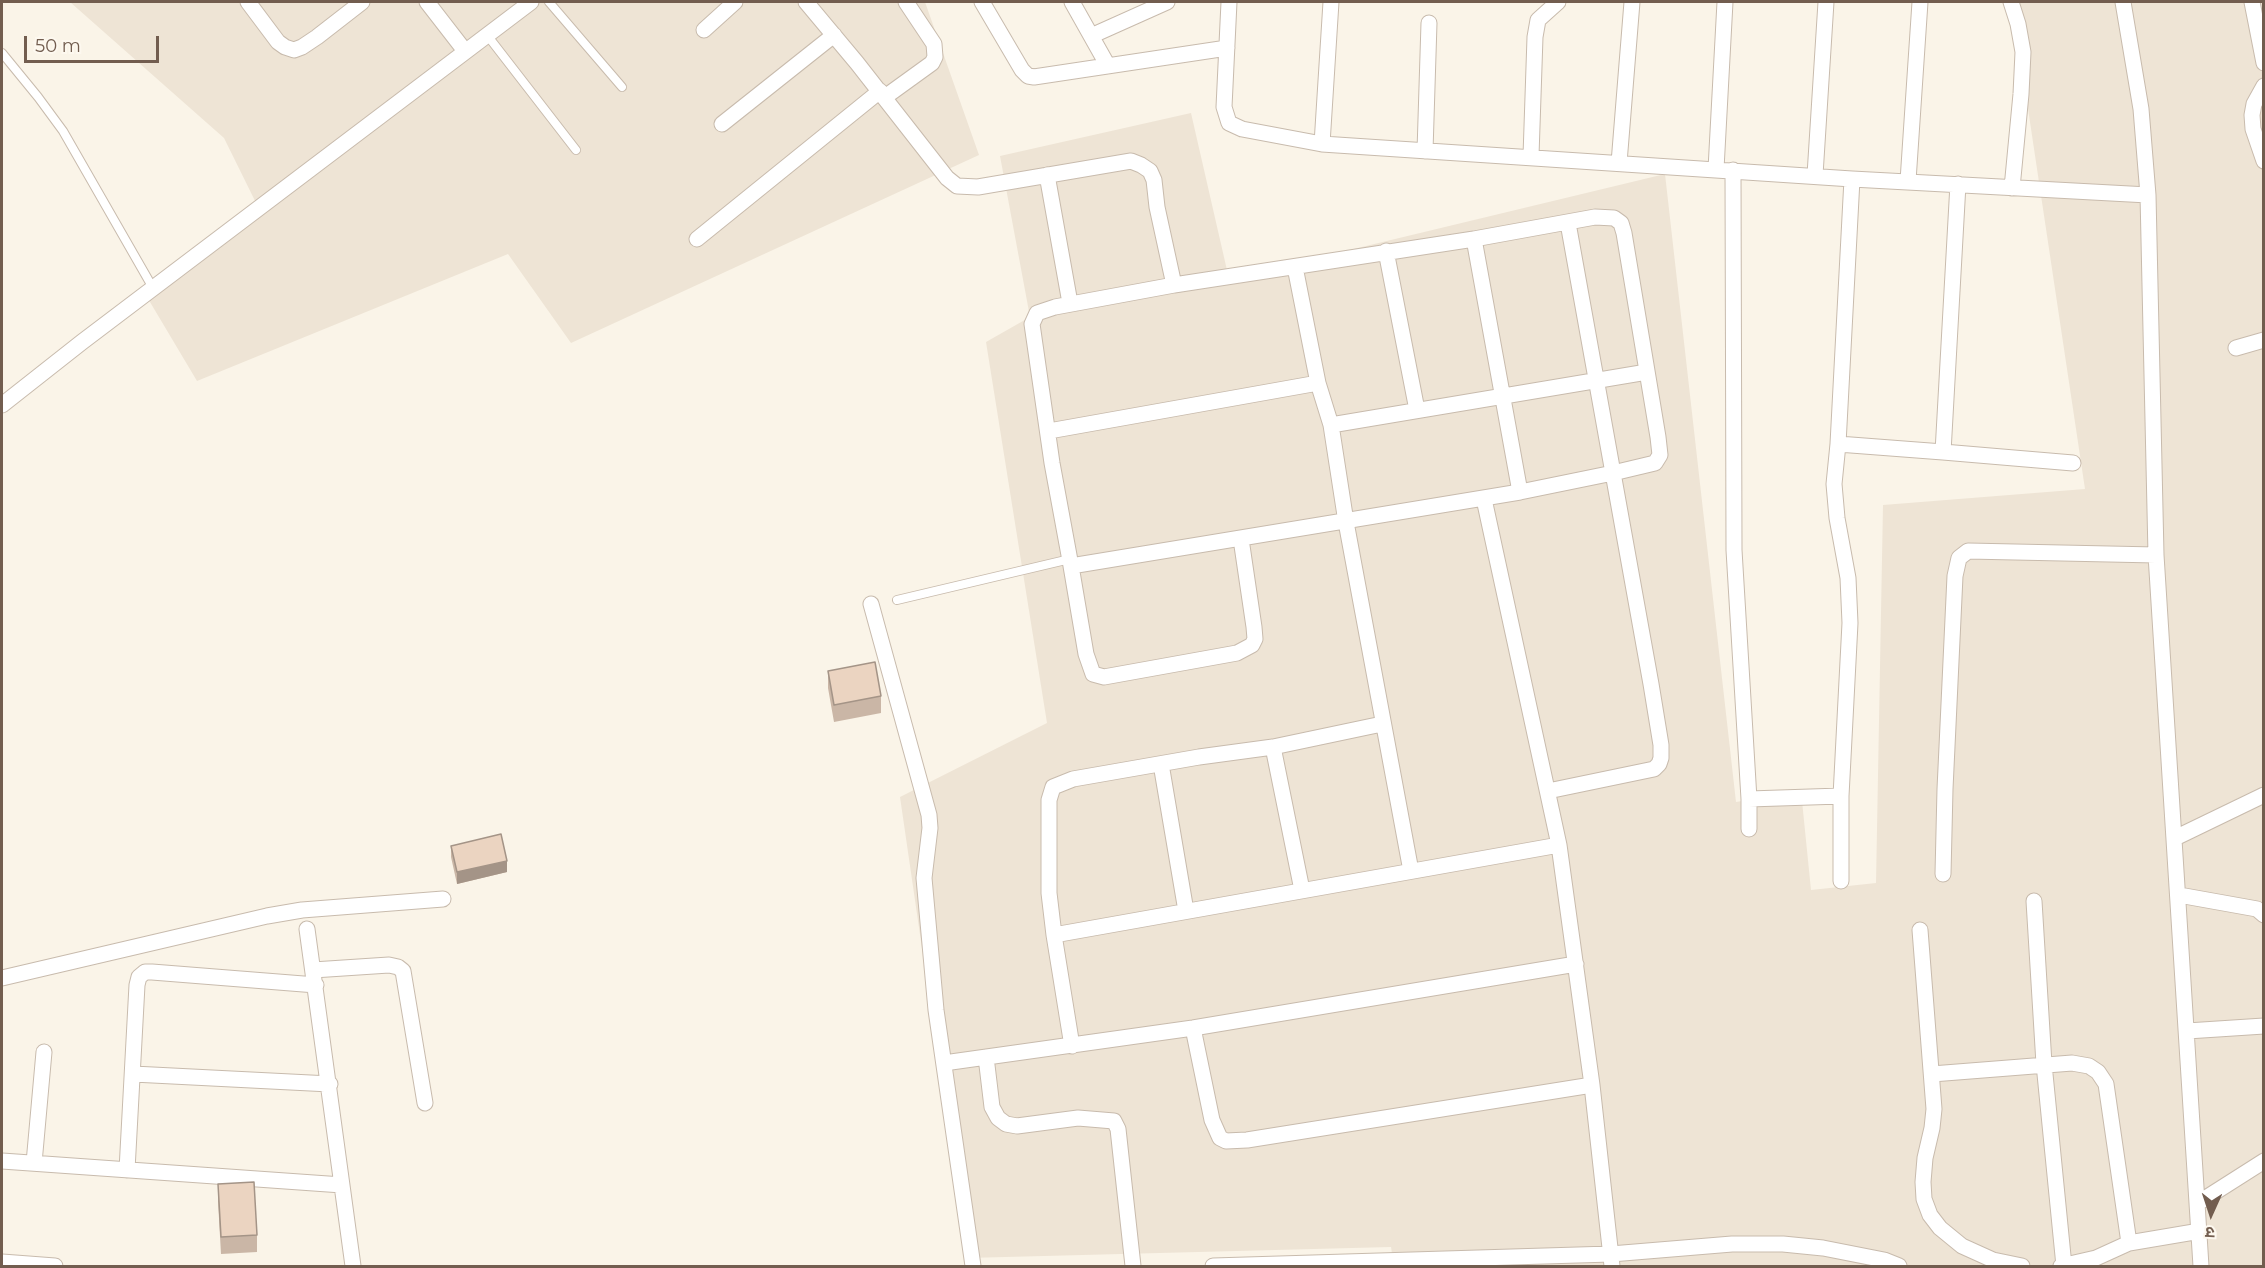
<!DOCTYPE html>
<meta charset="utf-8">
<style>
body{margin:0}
#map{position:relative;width:2265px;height:1268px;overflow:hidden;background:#faf4e8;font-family:Montserrat,"Noto Sans Devanagari",sans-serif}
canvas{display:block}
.frame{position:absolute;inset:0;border:3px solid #725d4f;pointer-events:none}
.north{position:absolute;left:2181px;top:1184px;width:60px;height:60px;-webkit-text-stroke:4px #fdf8ef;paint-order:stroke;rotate:183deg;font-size:16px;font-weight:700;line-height:24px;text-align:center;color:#725d4f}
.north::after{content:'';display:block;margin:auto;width:21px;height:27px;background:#725d4f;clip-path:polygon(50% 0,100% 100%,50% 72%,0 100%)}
.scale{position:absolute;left:24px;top:36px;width:135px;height:27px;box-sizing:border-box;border:3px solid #725d4f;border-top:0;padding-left:8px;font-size:18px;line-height:21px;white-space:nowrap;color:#725d4f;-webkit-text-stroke:4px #fdf8ef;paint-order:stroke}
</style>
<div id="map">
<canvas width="2265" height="1268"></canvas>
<div class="frame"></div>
<div class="north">उ</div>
<div class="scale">50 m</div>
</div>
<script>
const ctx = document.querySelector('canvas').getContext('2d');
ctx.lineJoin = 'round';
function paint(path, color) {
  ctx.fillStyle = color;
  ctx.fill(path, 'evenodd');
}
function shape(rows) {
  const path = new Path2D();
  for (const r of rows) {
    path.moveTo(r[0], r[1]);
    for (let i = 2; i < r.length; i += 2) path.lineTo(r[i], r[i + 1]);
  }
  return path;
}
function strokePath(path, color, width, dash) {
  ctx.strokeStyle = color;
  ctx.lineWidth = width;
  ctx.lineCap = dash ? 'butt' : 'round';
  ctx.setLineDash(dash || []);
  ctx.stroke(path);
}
paint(shape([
 [70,2,925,2,979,155,571,343,508,254,197,381,147,297,262,215,224,138],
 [2012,2,2263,2,2263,1266,1394,1266,1391,1247,967,1258,900,797,1047,723,986,342,1030,317,1000,156,1191,113,1229,279,1665,174,1736,802,1801,791,1811,890,1876,883,1883,505,2085,489]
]), '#eee4d5');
const lane = shape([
 [549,2,622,87],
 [487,35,576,150],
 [2,53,38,97,63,131,153,288],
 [897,600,1070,559]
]);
const street = shape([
 [248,2,278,42,285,47,294,50,302,47,317,37,362,2],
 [427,2,465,51],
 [806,2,857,63,947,178,957,186,978,187,1131,161,1141,165,1150,171,1154,180,1157,207,1174,285],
 [982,2,1022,70,1028,76,1034,77,1227,48],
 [1072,2,1108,66],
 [1229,2,1224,107,1229,123,1242,129,1322,144,1852,179,2148,195],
 [2011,2,2018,24,2023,52,2021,94,2012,188],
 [2123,2,2141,109,2148,195,2156,555,2201,1266],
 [2252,2,2264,63],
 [704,30,735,2],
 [1091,36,1167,2],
 [2264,86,2254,104,2252,115,2253,129,2264,161],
 [885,97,932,63,935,57,934,44,906,2],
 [722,124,834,35],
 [1322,144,1331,2],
 [1425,151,1429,23],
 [1531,156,1535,37,1538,20,1558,2],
 [1619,163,1632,2],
 [1716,169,1725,2],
 [1733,170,1734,550,1749,799,1841,796],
 [1047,175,1070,303],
 [1815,175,1826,2],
 [1908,181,1920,2],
 [697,239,880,91],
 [1474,239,1520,492],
 [1386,251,1417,410],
 [1295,267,1318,383,1331,425,1346,522,1411,871],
 [2236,348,2264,340],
 [2,405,82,342,531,2],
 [1331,425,1647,372],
 [1049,431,1318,383],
 [1838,444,1852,179],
 [1943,452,2073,463],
 [1484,499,1559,845,1592,1085,1612,1266],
 [1071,566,1086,654,1093,674,1104,677,1237,653,1252,645,1255,639,1254,627,1241,539],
 [871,604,929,815,930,828,924,878,936,1010,973,1266],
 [1273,747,1302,890],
 [1161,764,1186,911],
 [1548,791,1654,769,1659,764,1661,758,1661,745,1651,684,1613,473,1655,463,1660,455,1658,437,1624,233,1621,223,1614,218,1595,217,1474,239,1174,285,1055,307,1037,313,1032,324,1052,463,1071,566,1520,492,1613,473,1568,223],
 [1749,829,1749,799],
 [2175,838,2264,795],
 [1943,874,1945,789,1955,576,1959,558,1968,551,2156,555],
 [1841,881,1841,796,1850,623,1848,578,1837,518,1834,484,1838,444,1943,452,1958,184],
 [2179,895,2257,909,2264,915],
 [2034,901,2044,1064,2064,1266],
 [307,929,353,1266],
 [1920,930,1934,1109,1932,1128,1925,1158,1923,1182,1924,1199,1930,1215,1940,1228,1962,1246,1993,1260,2022,1266],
 [1054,935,1559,845],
 [313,970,389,965,398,967,403,971,425,1103],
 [2,978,267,916,302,910,443,899],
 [1193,1028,1212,1120,1220,1138,1226,1141,1247,1140,1592,1085],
 [2187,1031,2264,1026],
 [1072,1046,1054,935,1049,893,1049,800,1053,787,1073,779,1199,757,1273,747,1382,724],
 [986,1057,992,1107,998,1118,1006,1124,1017,1126,1078,1118,1114,1121,1118,1129,1133,1266],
 [944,1063,1193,1028,1576,964],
 [133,1074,330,1084],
 [1932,1074,2072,1063,2089,1066,2098,1072,2106,1084,2129,1243],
 [2,1161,342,1185],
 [34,1163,44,1052],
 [127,1170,137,985,139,977,145,972,152,972,316,985],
 [2198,1203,2264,1161],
 [2,1262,55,1266],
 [1213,1266,1611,1254,1732,1244,1783,1244,1823,1248,1884,1260,1899,1266],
 [2061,1266,2096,1258,2129,1243,2200,1231]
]);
strokePath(lane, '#c8bbad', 10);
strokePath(street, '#c8bbad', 17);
strokePath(lane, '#fff', 8);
strokePath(street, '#fff', 15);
paint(shape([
 [828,671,881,696,881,713,834,722,828,688],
 [451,846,507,872,457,884,451,857],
 [218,1184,257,1235,257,1252,221,1254,218,1201]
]), '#cab6a6');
paint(shape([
 [507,861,507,872,457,884,457,872]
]), '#a49487');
const building = shape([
 [875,662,881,696,834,705,828,671,875,662],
 [501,834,507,861,457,872,451,846,501,834],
 [254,1182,257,1235,221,1237,218,1184,254,1182]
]);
paint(building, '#ebd4c1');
strokePath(building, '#a49487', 1.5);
</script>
